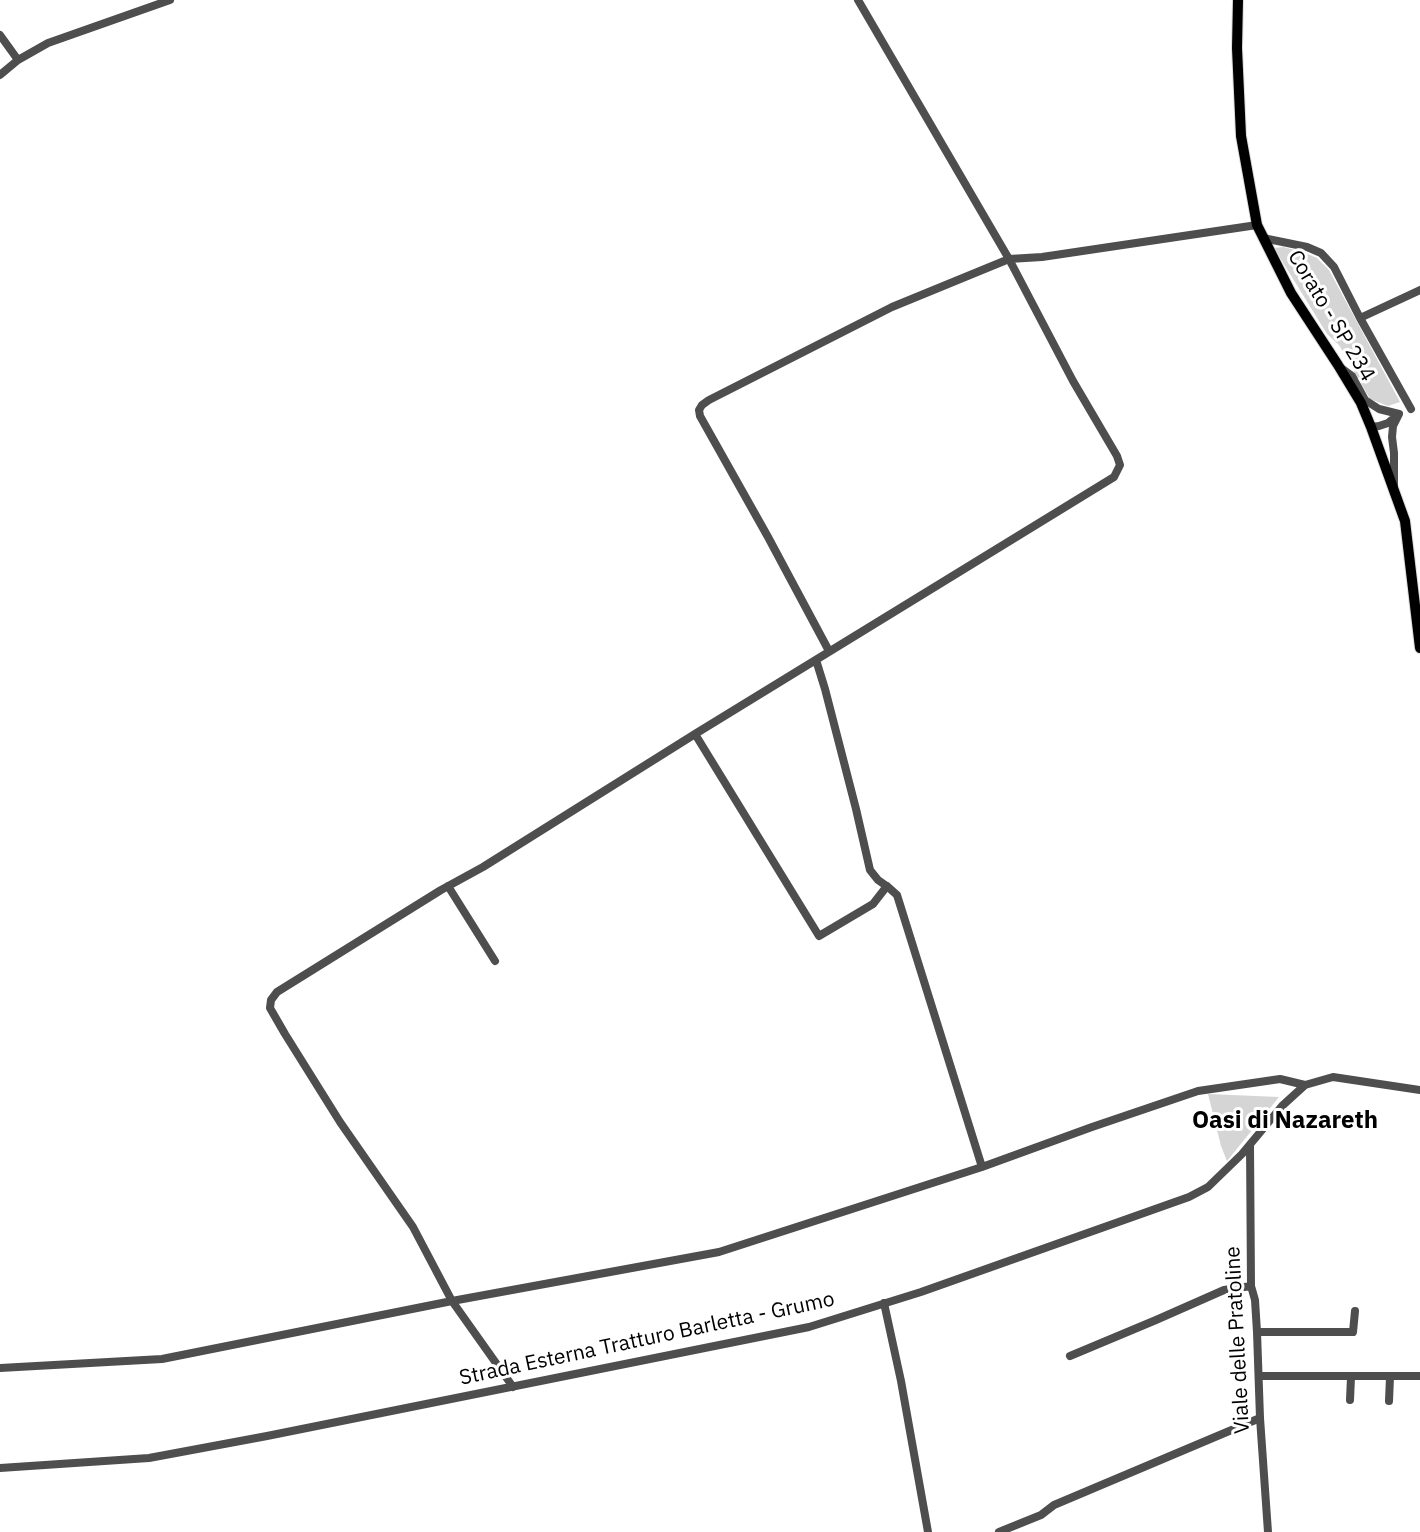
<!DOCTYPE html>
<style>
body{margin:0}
canvas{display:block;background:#fff}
</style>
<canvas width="1420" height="1532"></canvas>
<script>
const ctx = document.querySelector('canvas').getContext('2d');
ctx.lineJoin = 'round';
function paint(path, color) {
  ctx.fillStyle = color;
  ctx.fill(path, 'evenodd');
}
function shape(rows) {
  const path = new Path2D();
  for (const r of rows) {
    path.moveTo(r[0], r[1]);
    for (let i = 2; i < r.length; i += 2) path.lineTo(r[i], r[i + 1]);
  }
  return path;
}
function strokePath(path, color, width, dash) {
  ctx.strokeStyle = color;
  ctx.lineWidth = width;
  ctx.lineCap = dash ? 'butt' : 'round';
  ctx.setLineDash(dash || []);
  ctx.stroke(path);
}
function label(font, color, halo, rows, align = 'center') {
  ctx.font = font + ' "IBM Plex Sans",sans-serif';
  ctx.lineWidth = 6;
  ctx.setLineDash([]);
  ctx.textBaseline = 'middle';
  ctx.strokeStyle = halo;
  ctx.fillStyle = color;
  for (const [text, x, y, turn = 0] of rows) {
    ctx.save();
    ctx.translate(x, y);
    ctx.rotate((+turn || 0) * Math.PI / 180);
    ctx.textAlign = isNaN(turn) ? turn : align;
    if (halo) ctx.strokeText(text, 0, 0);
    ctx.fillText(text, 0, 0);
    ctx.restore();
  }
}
paint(shape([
 [1283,247,1303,252,1317,258,1329,270,1400,402,1388,406,1370,399,1339,345,1327,334,1274,248],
 [1208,1094,1279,1097,1227,1161,1221,1146]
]), '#d5d5d5');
const major = shape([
 [1238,0,1237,48,1241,136,1257,225,1291,293,1338,365,1361,403,1371,427,1405,521,1420,648]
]);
strokePath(major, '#dbdbdb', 12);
strokePath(shape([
 [0,35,18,60],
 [0,75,18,60,48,43,170,0],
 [1263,238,1307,247,1321,253,1334,267,1360,318,1411,409],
 [1360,318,1420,290],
 [1341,368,1352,376,1365,400,1379,409,1399,414],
 [1371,427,1379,426,1388,423,1395,417],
 [1394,486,1394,453,1392,437,1393,426,1399,414],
 [829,651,768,537,700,416,699,410,702,405,709,400,892,307,1009,259,1042,257,1257,225],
 [816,660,825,689,856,809,870,870,878,880,888,887,897,895,982,1167],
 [695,734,819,936,873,904,887,886],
 [448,886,495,961],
 [1250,1146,1251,1286,1255,1300,1257,1332,1260,1418,1268,1532],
 [884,1303,901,1381,928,1532],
 [1257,1332,1353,1332,1355,1311],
 [1070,1356,1156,1320,1224,1290,1251,1286],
 [0,1368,162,1359,452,1301,719,1252,982,1167,1092,1127,1198,1091,1280,1079,1305,1085],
 [1259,1376,1420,1376],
 [513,1387,452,1301,413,1227,340,1122,285,1034,270,1008,271,1000,277,992,441,890,483,867,695,734,1114,477,1120,465,1117,456,1073,381,1009,259,858,0],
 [1350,1400,1351,1377],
 [1389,1401,1390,1377],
 [0,1468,149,1458,267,1436,809,1327,921,1292,1189,1197,1208,1187,1242,1154,1282,1106,1305,1085,1333,1077,1420,1090],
 [999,1532,1041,1515,1054,1505,1260,1418]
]), '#4e4e4e', 8);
strokePath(major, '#000', 10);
label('21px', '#000', '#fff', [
 ["Corato - SP 234",1331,316,59],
 ["Strada Esterna Tratturo Barletta - Grumo",647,1339,-12],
 ["Viale delle Pratoline",1238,1340,-93]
]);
label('bold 24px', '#000', '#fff', [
 ["Oasi di Nazareth",1285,1121]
]);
</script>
